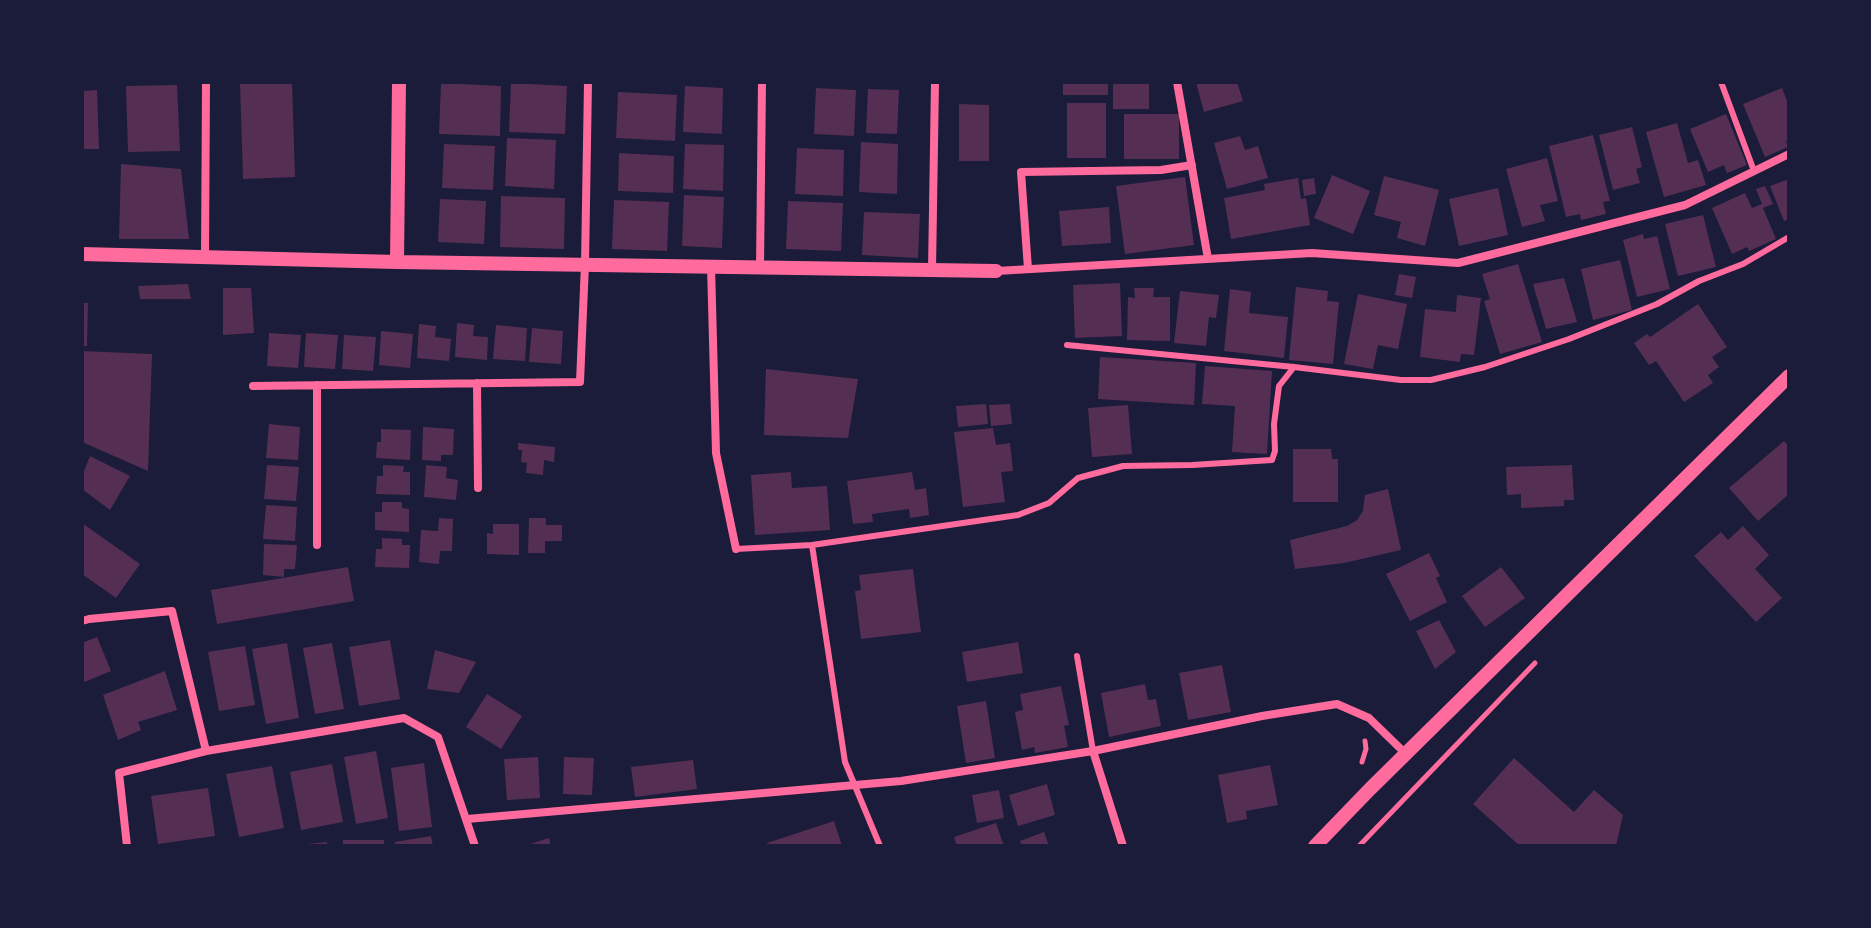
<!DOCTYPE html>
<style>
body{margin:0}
#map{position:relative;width:1871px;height:928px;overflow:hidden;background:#1b1b3a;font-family:Poppins,sans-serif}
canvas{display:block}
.frame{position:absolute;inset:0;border:84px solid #1b1b3a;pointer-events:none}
</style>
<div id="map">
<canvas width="1871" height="928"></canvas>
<div class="frame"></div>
</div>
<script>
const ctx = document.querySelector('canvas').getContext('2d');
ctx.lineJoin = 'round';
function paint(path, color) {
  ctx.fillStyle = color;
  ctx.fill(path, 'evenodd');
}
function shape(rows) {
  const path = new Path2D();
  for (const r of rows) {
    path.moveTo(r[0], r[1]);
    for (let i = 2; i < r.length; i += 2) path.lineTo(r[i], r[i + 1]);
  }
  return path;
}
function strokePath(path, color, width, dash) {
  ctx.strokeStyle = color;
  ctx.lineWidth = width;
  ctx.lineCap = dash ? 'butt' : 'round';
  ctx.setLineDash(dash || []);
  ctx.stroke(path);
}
paint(shape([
 [292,82,295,177,243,179,240,84],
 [1063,82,1108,82,1108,95,1063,95],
 [1113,82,1149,82,1149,109,1113,109],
 [1196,82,1237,82,1243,101,1204,112],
 [441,83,501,86,500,136,439,134],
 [511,83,567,86,565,134,509,132],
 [177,85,180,151,128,152,126,86],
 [685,86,723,88,722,134,683,132],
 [816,88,856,90,854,136,814,134],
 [1782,88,1789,106,1789,140,1786,141,1788,147,1765,157,1743,104],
 [868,89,899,90,897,134,866,133],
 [97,90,99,149,82,149,82,91],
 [618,92,677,95,675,141,616,138],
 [1067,103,1106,103,1106,158,1067,158],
 [959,104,989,105,989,161,959,161],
 [1124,114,1179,114,1179,159,1124,159],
 [1726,114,1747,165,1727,173,1724,165,1708,172,1690,129],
 [1677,123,1688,163,1698,160,1706,185,1664,197,1646,132],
 [1632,127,1642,167,1636,169,1640,183,1613,190,1599,135],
 [1593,135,1610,201,1603,202,1606,214,1581,220,1580,214,1566,217,1549,146],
 [1240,136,1245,150,1258,146,1268,178,1227,189,1214,143],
 [507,138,556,140,554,189,505,186],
 [861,142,898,144,897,194,859,192],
 [444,144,495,146,493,190,442,188],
 [685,144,724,145,723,191,683,189],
 [797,148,844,150,843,196,795,194],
 [619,153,674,156,673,193,618,191],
 [1547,158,1558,201,1540,205,1545,221,1522,227,1506,169],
 [121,164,181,169,189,239,119,239],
 [1332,175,1370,191,1353,234,1314,218],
 [1384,176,1439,190,1425,246,1397,238,1401,222,1374,215],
 [1185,177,1194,245,1125,254,1116,186],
 [1298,178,1301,199,1306,198,1310,225,1231,239,1224,198,1265,190,1264,184],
 [1314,178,1316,194,1304,196,1302,180],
 [1789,179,1789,219,1784,221,1770,186],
 [1765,186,1773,204,1763,208,1776,239,1749,251,1747,247,1732,254,1712,208,1745,193,1752,208,1762,204,1756,189],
 [1498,188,1508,235,1459,246,1449,199],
 [684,195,724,197,722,248,682,246],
 [501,196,565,198,564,249,500,247],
 [440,199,486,201,484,244,438,242],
 [614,200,669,202,667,251,612,249],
 [788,201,843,203,841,251,786,249],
 [1109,207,1111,243,1062,246,1059,211],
 [864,212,920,214,918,258,862,255],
 [1703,215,1716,267,1678,276,1665,224],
 [1643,234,1644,239,1657,236,1670,289,1637,297,1623,240],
 [1620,260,1632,310,1593,320,1581,269],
 [1518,264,1542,342,1500,354,1484,301,1490,299,1482,274],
 [1399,274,1416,277,1412,298,1395,295],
 [1564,278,1577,322,1546,329,1533,284],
 [1120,283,1122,336,1075,338,1073,285],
 [188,284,191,299,140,299,138,286],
 [1296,287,1328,291,1327,301,1339,302,1333,364,1289,360],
 [223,288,251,288,254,333,223,335],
 [1134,288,1154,288,1153,297,1170,297,1170,341,1127,340,1128,297,1135,298],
 [1230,289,1251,292,1249,313,1288,317,1284,358,1224,351],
 [1180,291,1219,295,1216,318,1209,317,1206,346,1174,343],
 [1358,294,1407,304,1398,349,1378,345,1373,369,1344,364],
 [1457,295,1481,298,1474,355,1461,354,1460,362,1420,357,1425,309,1456,312],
 [82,303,88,303,87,346,82,346],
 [1698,304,1727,347,1712,357,1719,367,1708,375,1713,383,1684,402,1656,361,1649,365,1634,343,1647,334,1650,337],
 [457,323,474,325,473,336,488,337,487,360,455,357],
 [419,324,436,326,435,337,451,339,449,361,417,358],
 [496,325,527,328,525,361,493,359],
 [532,328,563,331,561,364,529,362],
 [381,331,413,334,410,368,379,365],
 [269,333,301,335,298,368,267,366],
 [306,333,338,335,335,369,304,367],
 [344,335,376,337,373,371,342,369],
 [82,351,152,354,148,471,82,442],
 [1100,357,1196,363,1194,405,1098,399],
 [1205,366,1272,371,1267,454,1232,452,1235,406,1202,404],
 [766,369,858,379,848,438,764,435],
 [986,404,988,424,958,427,956,406],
 [1010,404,1012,424,991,426,989,405],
 [1128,405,1132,454,1092,457,1088,408],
 [269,424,300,427,298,460,266,458],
 [423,427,454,429,453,455,441,455,441,461,422,460],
 [993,428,996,445,1010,443,1013,471,1001,472,1005,502,963,507,954,432],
 [381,429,411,430,410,460,376,458,377,442,381,442],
 [1784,441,1789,447,1789,494,1758,521,1729,488],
 [518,443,555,447,554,462,544,460,543,475,526,473,527,463,521,462,522,450,518,450],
 [1293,449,1331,449,1332,459,1338,459,1338,502,1293,502],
 [90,456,130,476,110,510,82,489,82,476],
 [267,465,299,467,296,501,264,499],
 [383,465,404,466,403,472,410,472,410,495,376,494,377,476,383,476],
 [426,465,447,467,446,478,458,480,456,500,424,497],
 [1572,465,1574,500,1564,500,1564,506,1521,508,1521,494,1507,495,1506,467],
 [791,472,792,488,827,486,830,530,755,535,751,475],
 [912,472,915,490,926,488,929,515,910,518,909,509,872,514,873,522,853,524,847,481],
 [1388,489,1401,550,1344,563,1295,569,1290,540,1347,526,1357,520,1363,511,1365,495],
 [382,502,402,502,402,508,409,509,409,532,375,530,375,512,382,512],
 [266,505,297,507,295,541,263,539],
 [439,518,453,519,452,551,440,551,439,564,419,562,421,530,438,531],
 [529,518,546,518,546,525,562,525,562,541,545,541,545,553,528,553],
 [82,523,140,564,116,598,82,574],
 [493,524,519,524,519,555,487,554,487,533,493,534],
 [1743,526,1769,555,1755,569,1782,598,1756,622,1694,556,1721,532,1728,540],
 [382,538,402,539,402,545,410,545,409,568,375,567,376,549,382,549],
 [264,544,297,545,295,569,284,569,284,577,263,575],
 [1429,553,1440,576,1436,578,1447,602,1410,621,1386,574],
 [348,567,354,601,217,624,211,590],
 [1501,567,1525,598,1485,627,1462,596],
 [913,569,921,632,861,639,855,591,861,590,859,575],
 [1439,620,1456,652,1435,669,1416,631],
 [97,637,111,671,82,683,82,643],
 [390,640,400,699,359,706,349,647],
 [1018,642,1023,673,967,682,962,652],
 [287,643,299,718,266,724,252,649],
 [332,643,344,709,315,714,303,648],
 [245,646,255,705,219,711,208,652],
 [435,650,476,662,459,693,427,689],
 [1222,665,1231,712,1188,720,1179,673],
 [165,671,177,710,138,722,141,730,118,740,103,695],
 [1145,684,1148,700,1156,699,1161,726,1109,737,1101,693],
 [1061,686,1069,725,1064,726,1068,747,1035,753,1034,747,1022,750,1015,712,1023,710,1020,694],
 [487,694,522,716,501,749,466,727],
 [986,701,995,758,966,763,957,706],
 [376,751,388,818,356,824,344,757],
 [538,757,540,798,507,800,504,759],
 [564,757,594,758,592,795,563,794],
 [1514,758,1574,812,1594,790,1623,815,1616,846,1520,846,1473,804],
 [693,760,697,789,635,797,631,767],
 [424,763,432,827,399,831,391,768],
 [332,764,343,822,301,830,290,772],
 [1270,765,1278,805,1246,811,1247,819,1227,823,1218,775],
 [272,766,284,828,239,837,226,774],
 [1047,784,1055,815,1018,826,1009,795],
 [208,788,215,836,158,844,151,796],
 [999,790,1004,818,977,823,972,795],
 [834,821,842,846,768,846,767,843],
 [996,823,1004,846,957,846,954,837],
 [1044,832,1049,846,1022,846,1020,841],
 [431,836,433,846,396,846,395,842],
 [549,838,551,846,527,846,527,845],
 [343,840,384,840,384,846,343,846],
 [327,842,327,846,308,846,307,844]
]), '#542f53');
strokePath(shape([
 [1362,762,1366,749,1365,741],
 [1359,846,1535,663]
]), '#ff6b9d', 5);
strokePath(shape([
 [1721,82,1754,171],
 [1067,345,1294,367,1401,380,1431,380,1485,367,1569,339,1657,304,1699,281,1743,264,1789,237],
 [812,545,845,762,880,846],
 [736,549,812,545,1018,515,1049,503,1078,478,1123,466,1192,465,1272,460,1275,451,1274,424,1279,386,1294,367],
 [1077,656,1093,751]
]), '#ff6b9d', 6);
strokePath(shape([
 [1177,82,1208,259],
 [205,257,206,82],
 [711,266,716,453,736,549],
 [760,267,762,82],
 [1028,269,1021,172,1161,170,1192,165],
 [932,270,935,82],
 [996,271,1312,253,1458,263,1685,205,1789,154],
 [477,383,478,488],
 [317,385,317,545],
 [253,386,580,382,585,264,588,82],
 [82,621,89,619,172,611,206,751],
 [1093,751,1123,846],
 [467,819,901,781,1093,751,1262,716,1337,704,1369,718,1406,754],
 [127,846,119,773,206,751,404,718,438,737,475,846]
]), '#ff6b9d', 8);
strokePath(shape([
 [82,254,397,262,996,271],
 [397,262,399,82],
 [1315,846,1370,789,1789,376]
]), '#ff6b9d', 14);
</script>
